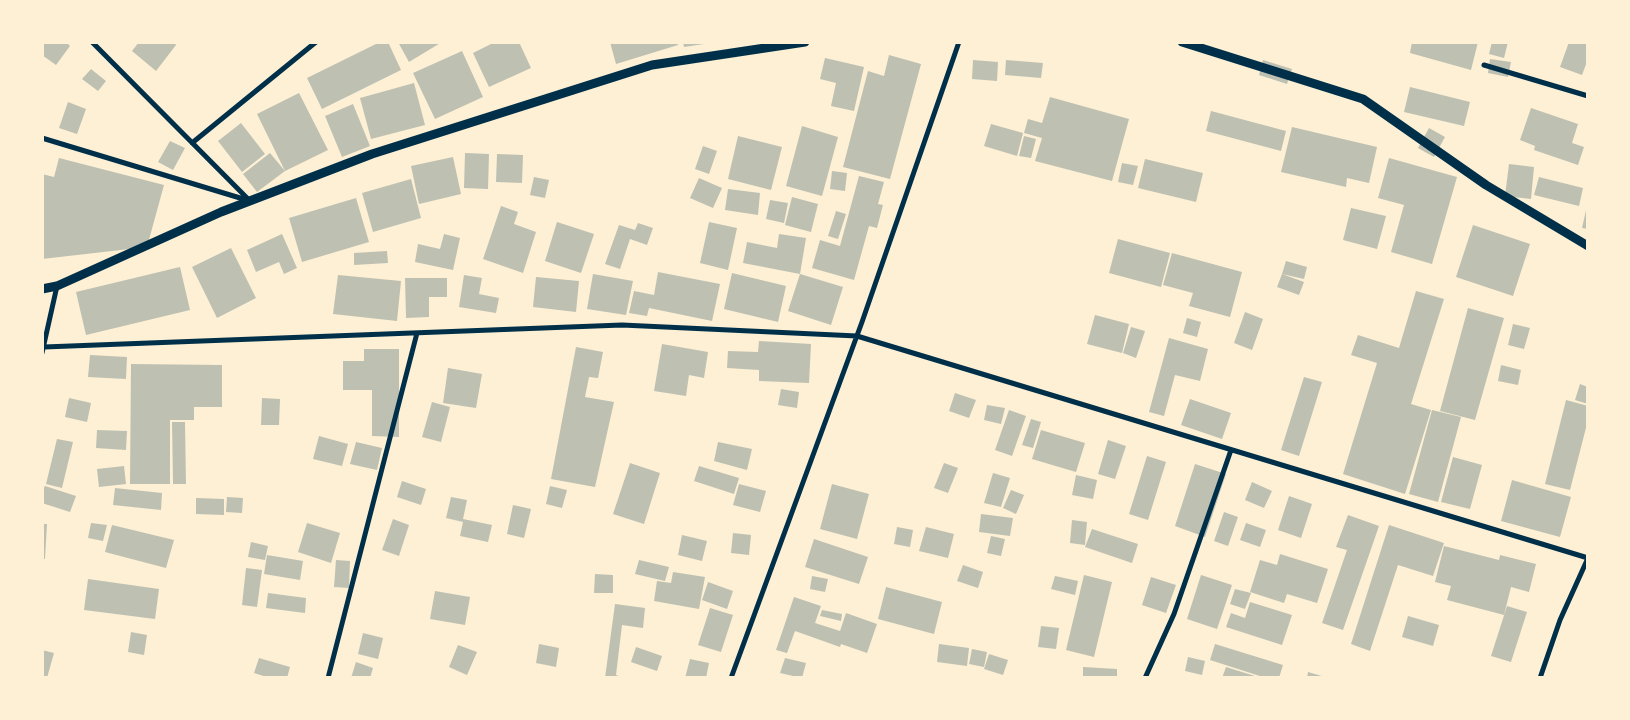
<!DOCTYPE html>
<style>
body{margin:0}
#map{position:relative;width:1630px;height:720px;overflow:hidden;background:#fdf0d5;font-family:"Titillium Web",sans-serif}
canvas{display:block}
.frame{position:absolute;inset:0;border:44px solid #fdf0d5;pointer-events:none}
</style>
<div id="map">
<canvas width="1630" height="720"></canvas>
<div class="frame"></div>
</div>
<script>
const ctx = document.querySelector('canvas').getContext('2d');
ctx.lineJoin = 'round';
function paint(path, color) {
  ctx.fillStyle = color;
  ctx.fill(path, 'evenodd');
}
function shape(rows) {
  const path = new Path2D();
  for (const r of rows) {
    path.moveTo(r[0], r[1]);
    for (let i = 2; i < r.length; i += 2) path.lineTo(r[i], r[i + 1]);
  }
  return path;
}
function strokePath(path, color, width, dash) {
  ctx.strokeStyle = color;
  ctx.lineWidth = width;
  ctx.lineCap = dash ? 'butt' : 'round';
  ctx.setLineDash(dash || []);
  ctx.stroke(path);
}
paint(shape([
 [42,42,66,42,70,46,56,65,42,55],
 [139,42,174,42,176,45,156,71,132,51],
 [380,42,388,42,401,70,322,109,307,78],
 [398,42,442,42,409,62],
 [495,42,519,42,531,68,489,87,473,53],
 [610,42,677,42,678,45,616,64],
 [683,42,704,42,704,44,684,47],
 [1412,42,1478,42,1471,70,1410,53],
 [1492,42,1508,42,1504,58,1489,54],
 [1569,42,1588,42,1588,59,1582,75,1560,67],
 [462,51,483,97,435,119,413,73],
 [889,55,921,64,890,179,843,167,868,71,884,76],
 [825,58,864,67,854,111,831,106,836,83,820,79],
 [1490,59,1511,62,1508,77,1488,73],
 [973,60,998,62,997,81,972,79],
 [1006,60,1043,63,1041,78,1005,75],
 [1263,60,1292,69,1287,84,1259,75],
 [91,69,106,81,98,91,82,79],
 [414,83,425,125,371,139,360,98],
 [1410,87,1470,102,1464,126,1404,112],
 [299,93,328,150,285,171,257,114],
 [1050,97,1129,119,1112,181,1035,161,1042,138,1024,133,1028,119,1042,123],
 [68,102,86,109,77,134,59,128],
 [353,104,370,146,342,157,325,116],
 [1531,108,1578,124,1572,143,1584,147,1578,165,1534,150,1535,146,1520,140],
 [1211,111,1286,131,1281,151,1206,131],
 [241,123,265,154,242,172,218,141],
 [991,124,1023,133,1017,156,984,146],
 [802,126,838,137,822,196,786,186],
 [1292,127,1377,147,1369,183,1347,178,1346,187,1281,172],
 [1429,128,1445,137,1434,157,1418,148],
 [738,136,782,147,771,190,728,179],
 [1024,136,1036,139,1031,158,1019,156],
 [170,141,185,148,173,170,158,162],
 [703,146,717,151,709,174,695,169],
 [270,153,285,171,257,192,243,174],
 [465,153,489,154,488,189,464,188],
 [497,154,523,155,522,183,496,182],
 [453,157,461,194,419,204,411,166],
 [59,158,164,185,147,247,42,259,42,174,54,177],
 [1389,158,1457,177,1432,264,1391,252,1404,205,1378,198],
 [1145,159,1203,173,1196,202,1138,188],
 [1122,163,1138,166,1133,185,1118,182],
 [1509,164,1534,167,1531,199,1505,196],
 [832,171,847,173,845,191,830,189],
 [859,176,884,182,878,204,883,205,877,228,869,226,854,280,812,268,820,240,840,246],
 [534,177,549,180,545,198,530,195],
 [1539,177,1583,188,1579,206,1534,195],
 [699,178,722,188,713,208,690,198],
 [411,179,421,218,373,232,362,193],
 [728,189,760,193,758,215,725,210],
 [792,197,818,204,811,232,785,225],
 [356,198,369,242,302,262,289,218],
 [770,200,788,203,784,223,766,219],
 [501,206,518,212,514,224,536,232,523,273,483,259],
 [1587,206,1588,206,1588,229,1582,228],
 [1351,208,1386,216,1377,249,1343,240],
 [836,211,846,214,838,239,828,236],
 [557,222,594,234,581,273,545,261],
 [709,222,737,228,728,270,700,263],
 [638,223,653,228,647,245,630,239,620,269,605,264,619,225,635,230],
 [1473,225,1530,244,1513,296,1456,277],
 [282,234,297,268,284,274,279,262,256,272,247,250],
 [444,234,460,238,453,270,415,262,418,244,440,249],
 [779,234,806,238,800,274,743,263,747,242,777,248],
 [1118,239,1170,253,1161,287,1109,273],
 [231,248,256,298,217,318,192,267],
 [387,251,388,263,354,265,354,253],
 [1172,253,1242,272,1230,317,1189,306,1193,293,1163,285],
 [1286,261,1307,267,1304,279,1282,274],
 [180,267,190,310,86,335,76,292],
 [658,272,720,284,712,321,649,308,647,316,629,313,634,291,654,295],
 [732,273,786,286,778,322,724,309],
 [593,274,633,281,626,315,587,309],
 [800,274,843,287,831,325,788,311],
 [1282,274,1304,282,1299,295,1277,287],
 [338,275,401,281,397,321,333,314],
 [464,275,482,278,479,294,499,298,496,313,459,307],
 [536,277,579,281,576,312,533,307],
 [405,278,447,278,447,297,429,297,429,317,406,318],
 [1416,291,1444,299,1411,404,1431,410,1405,494,1343,474,1377,363,1351,355,1358,335,1399,348],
 [1468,308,1504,318,1475,420,1440,411],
 [1245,312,1263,319,1252,350,1234,343],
 [1095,315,1129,324,1122,353,1087,344],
 [1187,318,1201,322,1197,337,1183,333],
 [1513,324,1530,328,1524,349,1508,345],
 [1131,327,1145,331,1136,358,1123,353],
 [1169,338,1208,349,1200,381,1175,375,1164,416,1149,412],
 [759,341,811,344,809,383,759,381,759,370,727,368,728,351,758,352],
 [662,344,708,352,704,378,689,375,686,396,654,391],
 [576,347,603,352,598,378,589,377,585,397,614,402,595,487,551,479],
 [364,349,399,349,399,437,372,436,372,390,343,390,343,361,364,361],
 [90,355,127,357,126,379,88,377],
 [131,364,222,365,222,407,194,407,194,420,170,420,170,484,130,484],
 [1501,365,1521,370,1518,385,1498,381],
 [448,368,482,374,476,408,443,403],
 [1304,377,1322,382,1299,456,1281,450],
 [1580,384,1588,387,1588,404,1575,400],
 [781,389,799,392,797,408,778,405],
 [955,393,976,400,969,418,949,411],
 [69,398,91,403,87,422,65,417],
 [262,398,280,399,279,425,261,425],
 [1190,399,1231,413,1222,439,1181,425],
 [1566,400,1588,406,1588,420,1570,490,1545,484],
 [432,402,450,407,441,442,422,437],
 [987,405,1005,408,1001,424,984,420],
 [1009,410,1026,416,1012,456,995,450],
 [1432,410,1461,417,1438,502,1409,494],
 [1031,419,1041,422,1033,448,1022,445],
 [172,422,185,422,186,484,173,484],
 [97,430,127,431,126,450,96,448],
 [1041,430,1085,443,1076,472,1032,459],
 [319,436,348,444,342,466,313,459],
 [57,439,73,442,62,488,46,484],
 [1108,440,1126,446,1115,479,1098,474],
 [356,442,382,448,377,470,350,464],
 [718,442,752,449,747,470,714,461],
 [1147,456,1166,462,1148,520,1129,514],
 [1453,457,1482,465,1470,509,1441,502],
 [630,463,660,473,644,524,613,514],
 [944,463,958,468,948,493,934,488],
 [1195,464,1226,474,1205,537,1175,526],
 [124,466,126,484,99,487,97,469],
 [699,466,739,478,734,494,694,481],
 [993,473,1010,478,1001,507,984,503],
 [1076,475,1097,480,1093,499,1072,495],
 [1512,480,1571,497,1560,537,1501,521],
 [402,481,426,489,421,505,397,497],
 [1252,482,1272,491,1264,508,1245,500],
 [739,484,766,491,760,512,733,505],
 [832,484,869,494,857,539,820,529],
 [45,486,76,496,70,512,42,503,42,491],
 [550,486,567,490,562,508,546,504],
 [115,488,162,493,161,510,113,505],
 [1011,490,1024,495,1016,514,1003,508],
 [1289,496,1312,504,1301,538,1278,530],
 [227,497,243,498,242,513,226,512],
 [451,497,467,500,463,519,492,525,488,542,460,536,463,522,446,518],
 [196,498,224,499,224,515,196,514],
 [513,505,531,509,524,538,507,534],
 [1224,512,1238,517,1228,546,1214,541],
 [981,514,1013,518,1010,536,979,532],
 [1348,515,1379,526,1343,630,1322,623,1347,550,1336,547],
 [393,519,409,525,399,556,382,550],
 [1072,520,1087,522,1085,545,1070,543],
 [91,523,107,525,103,541,88,538],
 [307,523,340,533,331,563,298,552],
 [1246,523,1266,530,1260,547,1240,540],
 [42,524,47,524,45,559,42,559],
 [112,525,174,540,166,568,105,552],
 [1389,525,1444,543,1433,576,1398,565,1370,651,1351,644],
 [897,527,913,530,910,547,894,544],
 [926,527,954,534,948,558,919,551],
 [1092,529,1138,544,1132,563,1085,547],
 [733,533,751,535,749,555,731,553],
 [682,535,707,541,702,561,678,555],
 [991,536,1005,539,1001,556,987,553],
 [814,539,868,557,859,584,805,567],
 [251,542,268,546,265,560,248,557],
 [1444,546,1499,560,1500,555,1536,564,1529,592,1511,587,1504,615,1447,600,1451,586,1435,582],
 [1280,554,1328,569,1317,603,1287,594,1284,603,1250,592,1260,560,1277,565],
 [267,555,303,561,300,580,264,574],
 [336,560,350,561,349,588,334,587],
 [639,560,669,567,665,581,635,574],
 [963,565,983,572,978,588,957,581],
 [246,568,262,570,257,607,242,605],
 [673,572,705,577,699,609,654,601,657,581,671,583],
 [595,574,613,575,613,593,594,593],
 [1084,575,1112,582,1094,657,1066,650],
 [1201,575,1232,585,1217,629,1187,619],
 [812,576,828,579,825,592,810,589],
 [1055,576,1078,581,1075,595,1051,589],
 [1151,577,1176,585,1166,613,1142,605],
 [88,579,159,589,155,619,84,610],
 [708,582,733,591,727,609,702,600],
 [886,587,942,602,934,634,878,619],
 [1235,589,1251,593,1245,609,1230,604],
 [435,591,470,597,465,625,430,619],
 [268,593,306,598,305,613,266,608],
 [794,597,821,606,815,623,840,631,846,613,877,624,867,653,841,644,840,647,795,631,787,653,776,650],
 [1250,602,1292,615,1282,645,1226,627,1231,613,1245,618],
 [615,604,645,608,643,628,622,625,616,675,624,678,605,678],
 [1507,606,1527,612,1511,662,1491,656],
 [710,608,733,615,721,652,698,645],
 [822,610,842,614,841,621,820,616],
 [1408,616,1439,625,1433,646,1402,637],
 [1041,626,1059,628,1056,649,1038,647],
 [131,632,147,635,144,655,128,652],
 [363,633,383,638,378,659,358,654],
 [539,644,559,648,556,667,536,663],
 [939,644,969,648,967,666,937,662],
 [1215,644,1283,665,1279,678,1266,678,1210,660],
 [458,645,477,652,467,675,449,667],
 [636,647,662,656,657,671,631,662],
 [972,649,987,652,984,667,969,664],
 [42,650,54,653,47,678,42,678],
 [989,654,1008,660,1003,675,984,669],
 [1188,657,1205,661,1202,675,1185,671],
 [259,658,290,667,287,678,270,678,254,673],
 [785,658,806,663,802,678,780,673],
 [690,659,709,663,706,678,685,678],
 [356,662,373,668,370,678,351,678],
 [1083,667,1117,669,1117,678,1083,678],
 [1226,667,1258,677,1258,678,1222,678],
 [1308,672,1325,677,1325,678,1307,678]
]), '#bec0b2');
strokePath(shape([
 [1484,65,1588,96],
 [42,138,250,201,92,42],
 [192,143,316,42],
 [44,347,622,325,857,336,1588,558],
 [42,353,57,286],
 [328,678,417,333],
 [731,678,862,322,959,42],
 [1145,678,1174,614,1231,450],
 [1540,678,1560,620,1588,558]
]), '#003049', 5);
strokePath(shape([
 [1182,42,1363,99,1486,185,1588,246],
 [42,289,57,286,221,212,372,154,652,65,805,42]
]), '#003049', 9);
</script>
